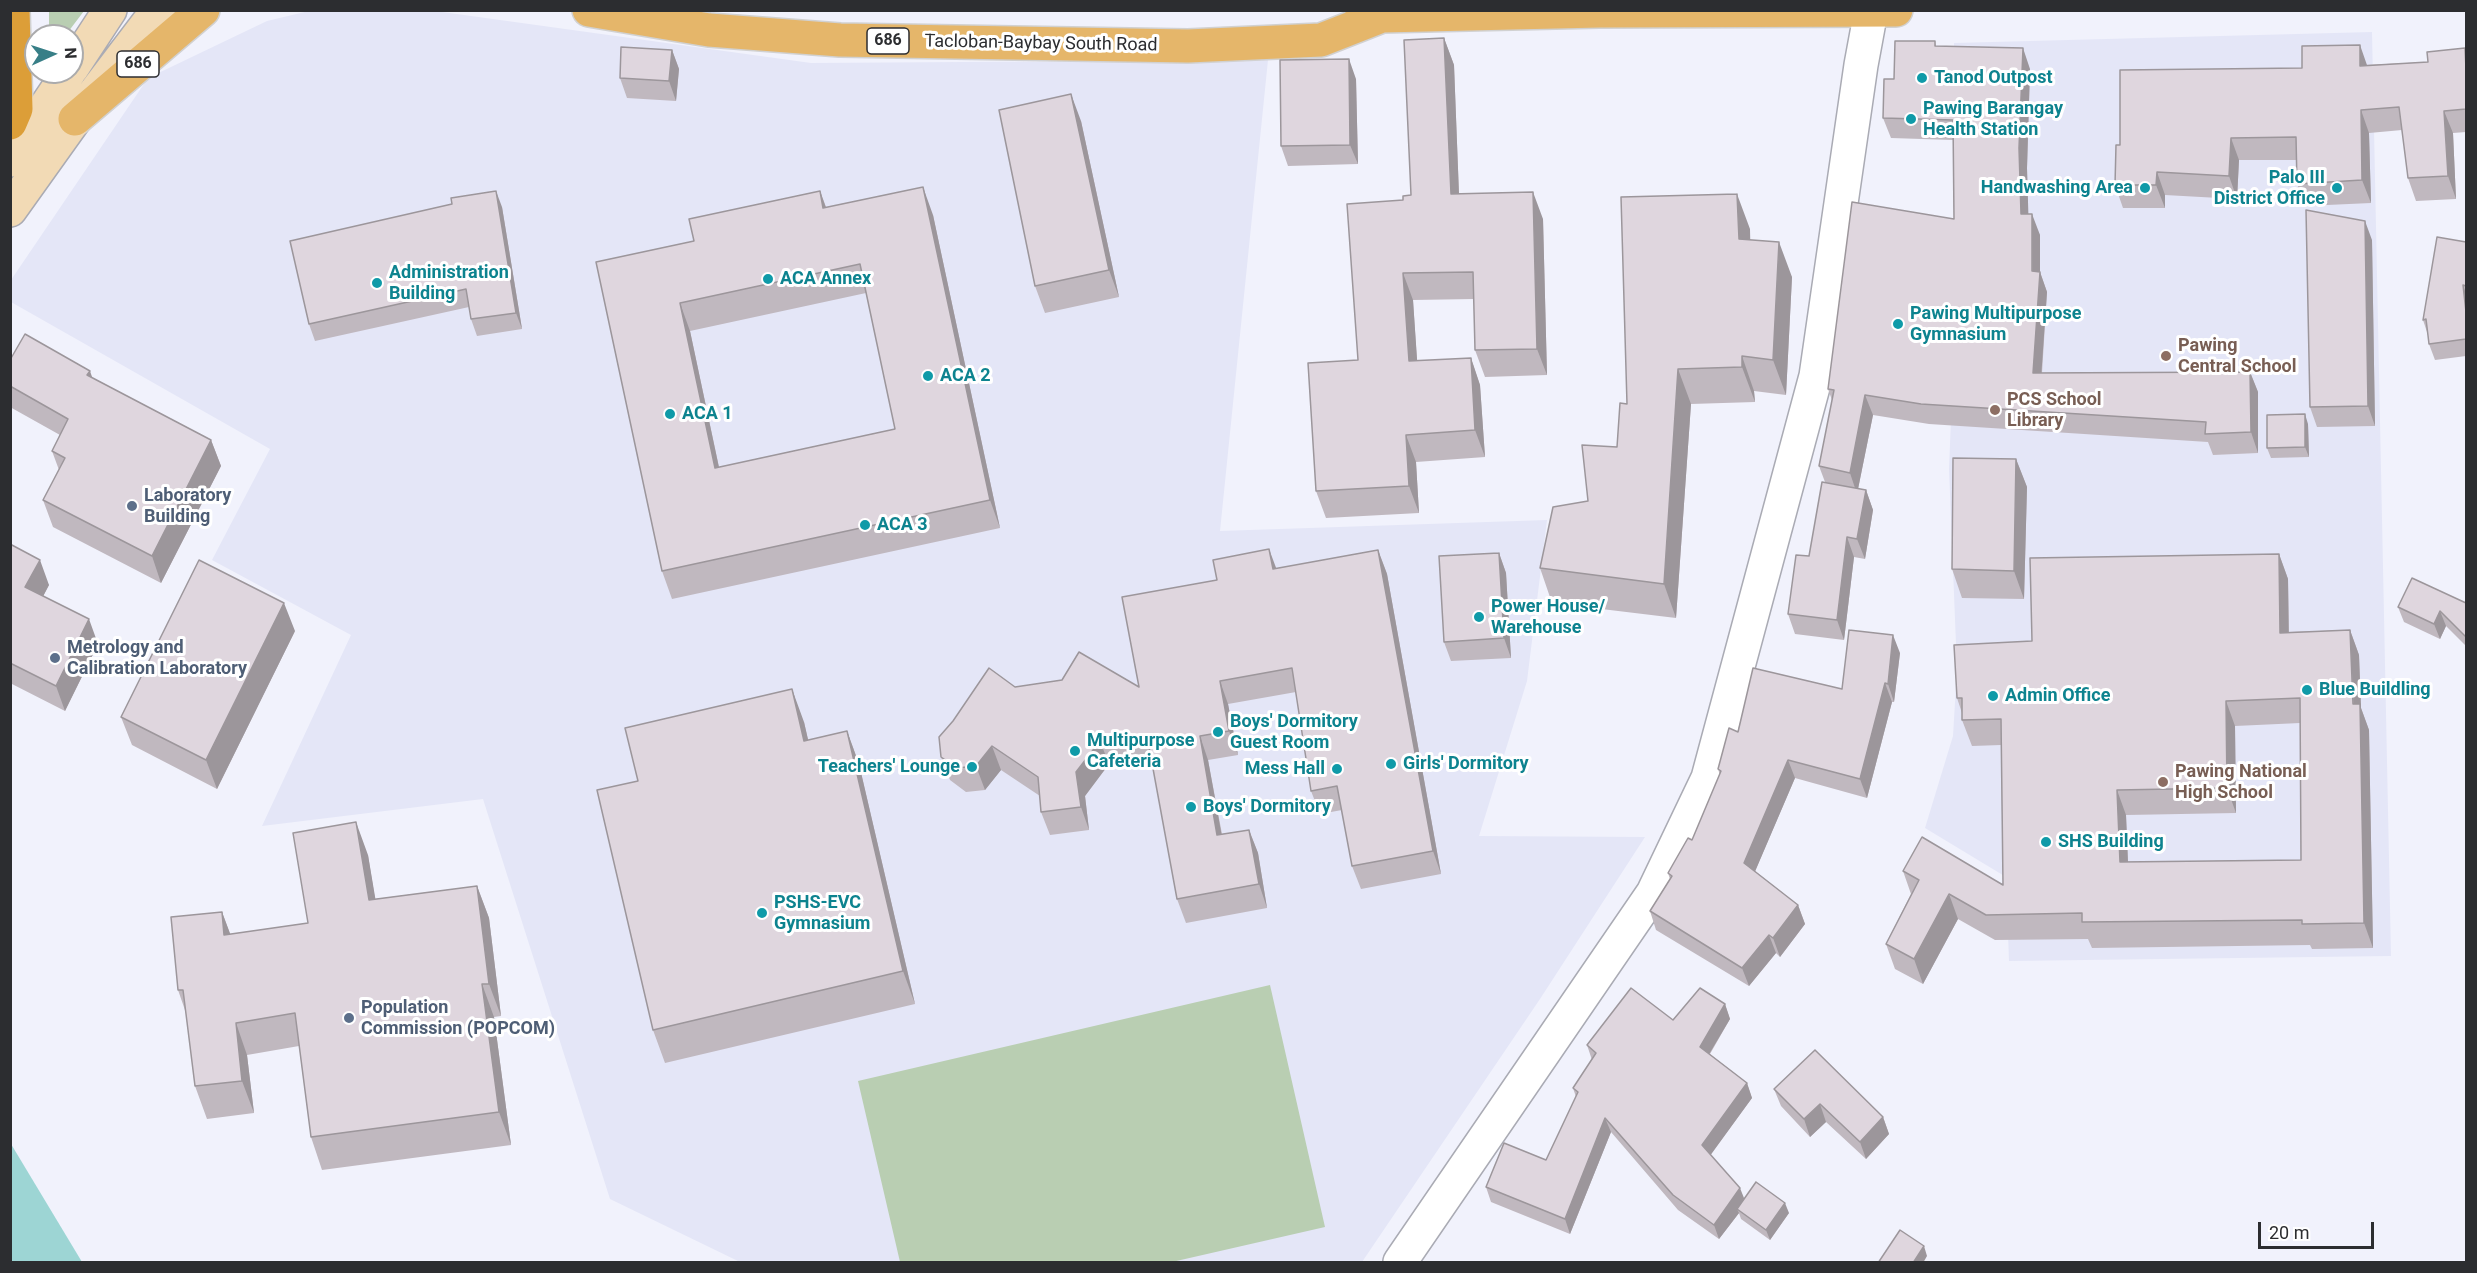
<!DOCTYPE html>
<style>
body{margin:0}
#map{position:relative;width:2477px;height:1273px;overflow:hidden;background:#f1f2fc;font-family:Roboto,sans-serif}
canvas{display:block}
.frame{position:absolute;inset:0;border:12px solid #2c2d30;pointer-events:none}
.north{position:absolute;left:24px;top:24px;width:60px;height:60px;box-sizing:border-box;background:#fff;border:2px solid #ababac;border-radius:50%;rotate:87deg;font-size:16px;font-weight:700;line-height:24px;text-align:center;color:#2c2d30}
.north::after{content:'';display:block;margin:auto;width:21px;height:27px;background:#387f87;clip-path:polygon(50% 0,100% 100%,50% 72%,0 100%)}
.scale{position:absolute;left:2258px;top:1222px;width:116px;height:27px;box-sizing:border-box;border:3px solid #2c2d30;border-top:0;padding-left:8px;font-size:18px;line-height:21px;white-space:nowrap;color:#2c2d30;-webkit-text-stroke:4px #fff;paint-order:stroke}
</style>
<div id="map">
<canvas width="2477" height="1273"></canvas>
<div class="frame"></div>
<div class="north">N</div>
<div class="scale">20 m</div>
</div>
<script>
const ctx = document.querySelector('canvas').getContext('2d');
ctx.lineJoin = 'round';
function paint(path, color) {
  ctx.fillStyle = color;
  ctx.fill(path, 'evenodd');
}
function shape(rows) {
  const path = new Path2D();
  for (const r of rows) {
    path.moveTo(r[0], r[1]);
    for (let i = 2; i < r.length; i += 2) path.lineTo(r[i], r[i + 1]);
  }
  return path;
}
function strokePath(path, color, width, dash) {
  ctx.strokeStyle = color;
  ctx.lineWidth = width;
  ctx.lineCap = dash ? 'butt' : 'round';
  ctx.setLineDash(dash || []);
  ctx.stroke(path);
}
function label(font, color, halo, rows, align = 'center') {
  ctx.font = font + ' Roboto,sans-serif';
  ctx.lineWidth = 6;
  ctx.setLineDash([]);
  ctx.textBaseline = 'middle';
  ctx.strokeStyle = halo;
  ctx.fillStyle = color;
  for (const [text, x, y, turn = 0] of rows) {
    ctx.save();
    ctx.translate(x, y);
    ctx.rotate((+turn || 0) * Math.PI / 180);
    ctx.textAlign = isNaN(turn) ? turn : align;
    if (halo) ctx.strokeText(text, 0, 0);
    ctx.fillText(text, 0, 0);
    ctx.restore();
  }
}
paint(shape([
 [309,11,435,11,811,63,1268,60,1220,531,1547,520,1527,681,1479,836,1645,837,1540,999,1362,1262,740,1262,610,1199,483,799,262,826,351,635,212,560,270,449,11,302,11,280,148,78,267,21],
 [2372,32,2391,956,2009,961,2006,877,1925,828,1953,736,1957,669,1949,469,1958,244,1954,43]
]), '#e4e6f7');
paint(shape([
 [49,11,49,10,84,11,65,36,49,36],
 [1270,985,1325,1227,1172,1262,900,1262,858,1081]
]), '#b9ceb2');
paint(shape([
 [10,1144,11,1144,82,1262,11,1262]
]), '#9dd5d4');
const tertiary = shape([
 [1400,1262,1653,893,1708,778,1816,376,1861,65,1871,11]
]);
const secondary = shape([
 [72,68,110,10],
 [10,160,69,72],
 [10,210,75,119,158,10]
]);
const primary = shape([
 [589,10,709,30,840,40,1188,46,1321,40,1382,16],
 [1362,12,1382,16,1599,11,1896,10],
 [75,119,203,10]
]);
const trunk = shape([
 [10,123,16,109,13,10]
]);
strokePath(tertiary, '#aaabb4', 36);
strokePath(secondary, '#aaabb4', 36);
strokePath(primary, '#d1d1d1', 36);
strokePath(trunk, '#d1d1d1', 36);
strokePath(tertiary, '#fff', 33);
strokePath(secondary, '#f2dab5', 33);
strokePath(primary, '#e5b66a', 33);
strokePath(trunk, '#dc9e38', 33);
paint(shape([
 [1444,38,1454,65,1459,194,1543,219,1547,375,1485,377,1475,350,1474,299,1413,300,1417,361,1471,358,1480,385,1485,457,1416,462,1419,513,1326,518,1316,491,1358,360,1403,200,1411,195],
 [1935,41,1936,46,2030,69,2027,168,2028,214,2040,235,2040,272,2047,292,2042,373,2250,372,2258,392,2258,453,2213,455,2208,442,1929,424,1873,415,1858,489,1866,490,1873,510,1865,559,1854,557,1844,640,1795,634,1788,614,1809,556,1825,482,1819,466,1832,400,1828,389,1954,219,1953,140,1891,138,1883,118,1894,79],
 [672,50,679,69,676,101,627,98,620,78],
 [2466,53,2466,132,2453,133,2456,199,2416,201,2408,178,2402,130,2369,133,2371,203,2305,206,2297,184,2297,160,2239,160,2237,199,2165,195,2165,208,2123,208,2115,185,2120,145,2302,68,2428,62],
 [1356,79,1358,164,1288,166,1281,146],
 [1081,121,1119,297,1045,313,1035,286],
 [820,191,826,207,933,215,1000,528,672,599,662,571,596,262,694,241],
 [866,293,895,429,719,467,690,331],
 [502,207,522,329,477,336,471,319,469,307,315,341,309,324],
 [1750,229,1750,240,1792,277,1786,395,1754,391,1755,402,1691,404,1676,618,1552,603,1540,568,1588,501,1617,447,1627,404],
 [2372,240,2375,426,2317,427,2310,407],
 [2466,242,2466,356,2435,360,2429,344,2428,335,2423,320],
 [10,360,93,378,211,440,221,466,161,583,53,527,43,500,59,470,52,451,60,435,10,407],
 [2308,424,2309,457,2271,458,2267,448],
 [2016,459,2027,487,2024,599,1962,598,1952,569],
 [10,544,49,585,43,596,98,644,65,711,10,683],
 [1378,550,1387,574,1441,874,1361,889,1352,866,1342,810,1320,814,1311,791,1296,692,1228,704,1238,755,1208,760,1222,834,1249,830,1258,853,1267,908,1186,923,1177,899,1152,760,1109,764,1085,796,1089,830,1050,835,1041,812,1040,796,1001,770,985,790,966,792,950,780,941,757,1015,687,1062,680,1139,687,1276,569],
 [1499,553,1506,573,1511,658,1451,661,1444,642],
 [2279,554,2288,579,2289,632,2350,630,2359,655,2361,708,2369,730,2373,948,2312,949,2310,945,2092,948,2088,939,1995,940,1958,919,1923,984,1895,969,1886,944,1911,894,1903,871,2003,885,2001,745,1972,746,1962,720,1962,713,1957,698,2032,641],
 [2300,723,2301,860,2128,862,2126,815,2236,813,2235,726],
 [2466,603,2466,646,2446,626,2440,639,2404,622,2398,607],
 [295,631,217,789,132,745,121,717],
 [1900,653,1894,702,1892,702,1867,798,1795,778,1755,871,1798,905,1805,924,1780,957,1776,953,1749,986,1656,930,1650,911,1670,879,1668,873,1692,840,1720,775,1718,769,1738,732,1842,689],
 [804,722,808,740,847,731,859,764,915,1004,665,1063,653,1030,638,781],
 [368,855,375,899,477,886,489,918,501,1016,494,1017,511,1145,322,1170,311,1137,299,1046,247,1055,254,1113,207,1119,195,1086,186,1013,178,990,222,912,230,934,308,923],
 [1725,1004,1730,1019,1710,1054,1747,1083,1752,1098,1710,1155,1744,1199,1789,1213,1770,1240,1741,1219,1739,1213,1719,1239,1678,1210,1611,1132,1570,1234,1491,1202,1486,1187,1546,1160,1576,1097,1573,1088,1592,1060,1587,1045],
 [1774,1089,1883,1117,1889,1134,1866,1159,1826,1122,1810,1137,1781,1106]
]), '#c0b8bf');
paint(shape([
 [1444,38,1454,65,1460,221,1451,194],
 [2360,45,2368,68,2360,66],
 [2023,48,2030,69,2027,168,2029,235,2021,214,2019,148],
 [672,50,679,69,676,101,669,81],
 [1349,59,1356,79,1358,164,1350,145],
 [1071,94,1081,121,1119,297,1109,270],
 [2361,110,2369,133,2371,203,2362,180],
 [2444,111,2453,133,2456,199,2448,176],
 [2231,138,2239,160,2237,199,2229,176],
 [2157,172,2165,195,2165,208,2156,185],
 [923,187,933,215,1000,528,990,500],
 [496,191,502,207,522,329,516,313],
 [820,191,830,219,823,208],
 [1533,192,1543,219,1547,375,1537,349],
 [1737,194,1750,229,1751,274,1739,239],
 [2032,214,2040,235,2040,272,2047,292,2040,393,2033,373],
 [2365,221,2372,240,2375,426,2368,406],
 [1779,242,1792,277,1786,395,1773,360],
 [1403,273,1413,300,1419,388,1409,361],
 [2463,285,2466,294,2466,312],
 [680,303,690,331,725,496,715,468],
 [1742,356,1754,391,1755,402,1742,367],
 [1471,358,1480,385,1485,457,1475,430],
 [1678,369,1691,404,1676,618,1664,584],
 [90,371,99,397,87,375],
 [2250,372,2258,392,2258,453,2251,432],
 [1865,395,1873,415,1857,494,1850,473],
 [2305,414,2308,424,2309,457,2305,447],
 [1406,435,1416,462,1419,513,1409,486],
 [211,440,221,466,161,583,152,556],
 [2016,459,2027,487,2024,599,2014,571],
 [1866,490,1873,510,1865,559,1857,539],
 [1847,537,1854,557,1844,640,1837,620],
 [1269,549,1278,573,1273,569],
 [1378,550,1387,574,1441,874,1433,851],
 [1499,553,1506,573,1511,658,1504,638],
 [2279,554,2288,579,2289,658,2280,633],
 [40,560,49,585,35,612,25,587],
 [284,603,295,631,217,789,206,760],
 [2440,611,2446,626,2440,639,2434,624],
 [89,619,98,644,65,711,56,686],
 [2350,630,2359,655,2361,708,2369,730,2373,948,2364,923],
 [1893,635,1900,653,1894,702,1888,684],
 [1220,681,1228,704,1238,755,1229,731],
 [1885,683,1892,702,1867,798,1860,779],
 [792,689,804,722,816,774,804,741],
 [2226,701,2235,726,2236,813,2227,788],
 [847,731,859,764,915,1004,903,971],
 [1200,736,1208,760,1226,859,1217,835],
 [1100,741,1109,764,1085,796,1089,830,1081,807,1076,772],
 [992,746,1001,770,985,790,976,766],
 [1788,760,1795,778,1751,881,1744,863],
 [2117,790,2126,815,2129,887,2120,862],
 [356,822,368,855,381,932,369,900],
 [1249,830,1258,853,1267,908,1259,884],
 [477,886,489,918,501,1016,489,984],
 [1949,894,1958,919,1923,984,1914,959],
 [1798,905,1805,924,1780,957,1773,938],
 [222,912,234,944,224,935],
 [1769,935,1776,953,1749,986,1742,968],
 [482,984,494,1017,511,1145,499,1112],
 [1725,1004,1730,1019,1705,1061,1700,1047],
 [236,1023,247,1055,254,1113,242,1081],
 [1747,1083,1752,1098,1707,1160,1702,1145],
 [1820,1104,1826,1122,1810,1137,1804,1119],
 [1883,1117,1889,1134,1866,1159,1860,1142],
 [1605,1118,1611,1132,1570,1234,1565,1219],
 [1740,1188,1746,1203,1737,1209,1739,1213,1719,1239,1714,1225],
 [1785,1203,1789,1213,1770,1240,1766,1230],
 [1924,1246,1927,1256,1923,1263,1913,1263]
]), '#9c969b');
const building = shape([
 [1444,38,1451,194,1533,192,1537,349,1475,350,1473,272,1403,273,1409,361,1471,358,1475,430,1406,435,1409,486,1316,491,1308,363,1358,360,1347,204,1403,200,1403,196,1411,195,1404,40,1444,38],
 [1895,41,1935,41,1935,46,2023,48,2019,148,2021,214,2032,214,2032,271,2040,272,2033,373,2250,372,2251,432,2205,434,2206,422,1921,404,1865,395,1850,473,1819,466,1834,390,1828,389,1852,202,1954,219,1953,120,1883,118,1884,79,1894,79,1895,41],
 [2360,45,2360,66,2428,62,2427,52,2465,48,2466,69,2466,109,2444,111,2448,176,2408,178,2399,107,2361,110,2362,180,2297,184,2296,137,2231,138,2229,176,2157,172,2156,185,2115,185,2116,145,2120,145,2120,70,2302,68,2302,46,2360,45],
 [621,47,672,50,669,81,620,78,621,47],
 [1349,59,1350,145,1281,146,1280,60,1349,59],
 [1071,94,1109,270,1035,286,999,110,1071,94],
 [923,187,990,500,662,571,596,262,694,241,689,219,820,191,823,208,923,187],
 [860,264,895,429,715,468,680,303,860,264],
 [496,191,516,313,471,319,466,289,309,324,290,241,452,204,451,198,496,191],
 [1737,194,1739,239,1779,242,1773,360,1742,356,1742,367,1678,369,1664,584,1540,568,1553,507,1588,501,1582,445,1617,447,1620,403,1627,404,1621,197,1737,194],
 [2306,210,2365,221,2368,406,2310,407,2306,210],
 [2437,237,2466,242,2466,286,2463,285,2466,312,2466,339,2429,344,2426,319,2423,320,2437,237],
 [25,334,90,371,87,375,211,440,152,556,43,500,65,458,52,451,68,419,10,386,10,360,25,334],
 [2305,414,2305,447,2267,448,2267,415,2305,414],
 [1953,458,2016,459,2014,571,1952,569,1953,458],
 [1822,482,1866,490,1857,539,1847,537,1837,620,1788,614,1796,555,1809,556,1822,482],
 [10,544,40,560,25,587,89,619,56,686,10,663,10,544],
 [1269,549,1273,569,1378,550,1433,851,1352,866,1337,786,1311,791,1292,668,1220,681,1229,731,1200,736,1217,835,1249,830,1259,884,1177,899,1147,736,1100,741,1076,772,1081,807,1041,812,1038,777,992,746,976,766,957,768,941,757,939,737,953,721,989,668,1015,687,1062,680,1079,652,1139,687,1122,597,1217,580,1213,560,1269,549],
 [1499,553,1504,638,1444,642,1439,556,1499,553],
 [2279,554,2280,633,2350,630,2353,704,2360,704,2364,923,2302,924,2302,920,2082,922,2082,913,1986,915,1949,894,1914,959,1886,944,1919,880,1903,871,1922,837,2003,885,2001,719,1962,720,1962,698,1957,698,1954,645,2032,641,2030,558,2279,554],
 [2300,698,2301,860,2120,862,2117,790,2227,788,2226,701,2300,698],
 [199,560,284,603,206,760,121,717,199,560],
 [2412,578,2466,603,2466,637,2440,611,2434,624,2398,607,2412,578],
 [1849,630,1893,635,1888,684,1885,683,1860,779,1788,760,1744,863,1798,905,1773,938,1769,935,1742,968,1650,911,1672,876,1668,873,1688,838,1692,840,1721,771,1718,769,1729,728,1738,732,1753,668,1842,689,1849,630],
 [792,689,804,741,847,731,903,971,653,1030,597,790,638,781,625,728,792,689],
 [356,822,369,900,477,886,489,984,482,984,499,1112,311,1137,295,1013,236,1023,242,1081,195,1086,183,990,178,990,171,917,222,912,224,935,308,923,293,833,356,822],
 [1631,988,1673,1020,1700,988,1725,1004,1700,1047,1747,1083,1702,1145,1740,1188,1714,1225,1673,1195,1605,1118,1565,1219,1486,1187,1504,1143,1546,1160,1578,1092,1573,1088,1596,1053,1587,1045,1631,988],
 [1815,1050,1883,1117,1860,1142,1820,1104,1804,1119,1774,1089,1815,1050],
 [1756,1182,1785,1203,1766,1230,1737,1209,1756,1182],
 [1900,1230,1924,1246,1913,1263,1878,1263,1900,1230]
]);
paint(building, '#dfd6de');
strokePath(building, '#9c969b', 1.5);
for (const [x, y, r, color] of [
 [1922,78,6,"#0f9aa8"],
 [1911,119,6,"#0f9aa8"],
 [2145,188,6,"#0f9aa8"],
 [2337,188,6,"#0f9aa8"],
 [768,279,6,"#0f9aa8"],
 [377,283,6,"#0f9aa8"],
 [1898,324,6,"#0f9aa8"],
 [2166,356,6,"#8d6e63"],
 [928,376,6,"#0f9aa8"],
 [1995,410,6,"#8d6e63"],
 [670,414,6,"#0f9aa8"],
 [132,506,6,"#5c6f8a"],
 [865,525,6,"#0f9aa8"],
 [1479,617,6,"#0f9aa8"],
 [55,658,6,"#5c6f8a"],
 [2307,690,6,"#0f9aa8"],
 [1993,696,6,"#0f9aa8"],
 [1218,732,6,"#0f9aa8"],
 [1075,751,6,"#0f9aa8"],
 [1391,764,6,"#0f9aa8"],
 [972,767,6,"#0f9aa8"],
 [1337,769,6,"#0f9aa8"],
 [2163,782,6,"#8d6e63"],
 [1191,807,6,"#0f9aa8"],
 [2046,842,6,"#0f9aa8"],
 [762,913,6,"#0f9aa8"],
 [349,1018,6,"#5c6f8a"]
]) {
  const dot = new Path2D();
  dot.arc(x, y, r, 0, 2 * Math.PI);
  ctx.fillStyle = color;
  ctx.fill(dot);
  strokePath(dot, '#fff', 2);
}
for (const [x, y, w] of [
 [888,41,42],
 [138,64,42]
]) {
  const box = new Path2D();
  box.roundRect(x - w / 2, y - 13, w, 26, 4.5);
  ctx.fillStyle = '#fff';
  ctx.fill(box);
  strokePath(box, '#2c2d30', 1.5);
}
label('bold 16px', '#2c2d30', null, [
 ["686",888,41],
 ["686",138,64]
]);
label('18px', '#2c2d30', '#fff', [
 ["Tacloban-Baybay South Road",1041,44,1]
]);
label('bold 18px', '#0d838f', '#fff', [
 ["Tanod Outpost",1934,78],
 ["Pawing Barangay",1923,109],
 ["Health Station",1923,130],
 ["Palo III",2325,178,"right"],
 ["District Office",2325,199,"right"],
 ["Handwashing Area",2133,188,"right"],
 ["Administration",389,273],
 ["Building",389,294],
 ["ACA Annex",780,279],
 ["Pawing Multipurpose",1910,314],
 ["Gymnasium",1910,335],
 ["ACA 2",940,376],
 ["ACA 1",682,414],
 ["ACA 3",877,525],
 ["Power House/",1491,607],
 ["Warehouse",1491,628],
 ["Blue Buildling",2319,690],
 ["Admin Office",2005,696],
 ["Boys' Dormitory",1230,722],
 ["Guest Room",1230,743],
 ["Multipurpose",1087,741],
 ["Cafeteria",1087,762],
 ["Girls' Dormitory",1403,764],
 ["Teachers' Lounge",960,767,"right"],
 ["Mess Hall",1325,769,"right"],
 ["Boys' Dormitory",1203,807],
 ["SHS Building",2058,842],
 ["PSHS-EVC",774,903],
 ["Gymnasium",774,924]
], 'left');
label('bold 18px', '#785e54', '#fff', [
 ["Pawing",2178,346],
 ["Central School",2178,367],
 ["PCS School",2007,400],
 ["Library",2007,421],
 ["Pawing National",2175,772],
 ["High School",2175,793]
], 'left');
label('bold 18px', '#4e5e75', '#fff', [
 ["Laboratory",144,496],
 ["Building",144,517],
 ["Metrology and",67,648],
 ["Calibration Laboratory",67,669],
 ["Population",361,1008],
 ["Commission (POPCOM)",361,1029]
], 'left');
</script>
